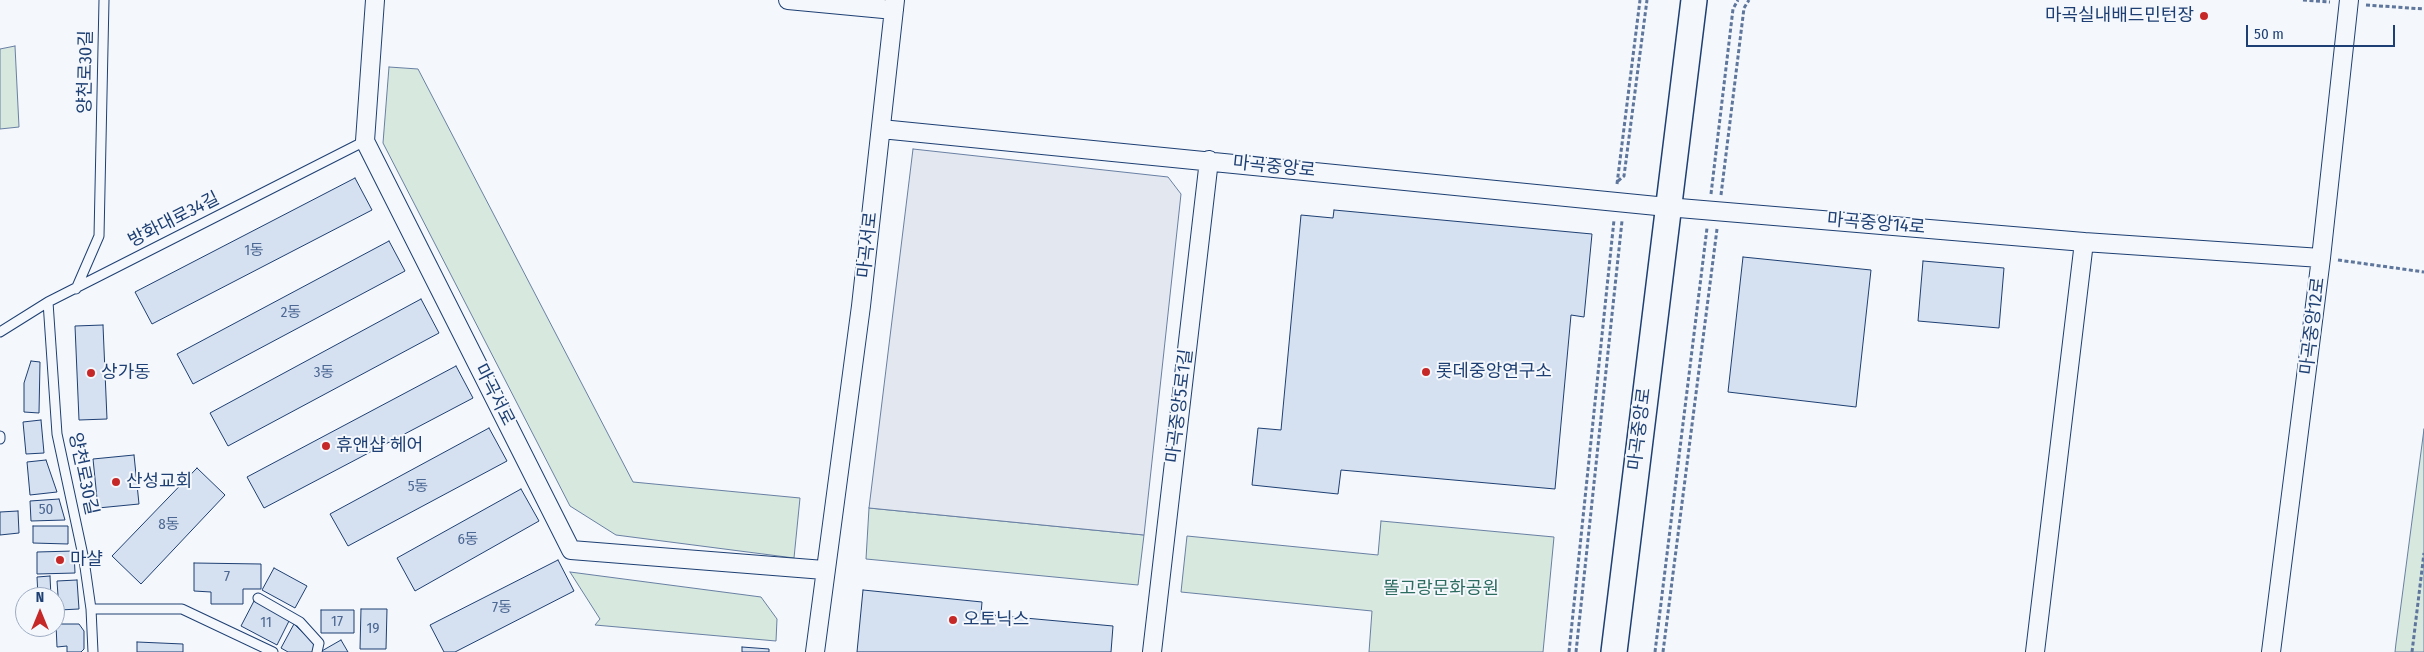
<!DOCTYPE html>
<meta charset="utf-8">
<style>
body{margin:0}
#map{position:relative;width:2424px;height:652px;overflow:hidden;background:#f4f7fb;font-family:"Fira Sans Condensed",sans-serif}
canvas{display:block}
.north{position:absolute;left:15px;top:587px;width:50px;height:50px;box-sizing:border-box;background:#f4f7fb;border:1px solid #9eadc5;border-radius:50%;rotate:0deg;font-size:14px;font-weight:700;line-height:20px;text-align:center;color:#1d3f73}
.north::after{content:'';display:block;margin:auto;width:18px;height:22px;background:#c62828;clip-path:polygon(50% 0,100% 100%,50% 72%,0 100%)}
.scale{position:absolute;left:2246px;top:25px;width:149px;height:22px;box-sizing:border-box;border:2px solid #1d3f73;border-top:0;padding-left:6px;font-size:15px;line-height:18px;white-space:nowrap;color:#1d3f73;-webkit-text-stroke:4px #f4f7fb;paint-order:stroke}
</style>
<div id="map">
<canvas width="2424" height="652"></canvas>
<div class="north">N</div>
<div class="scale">50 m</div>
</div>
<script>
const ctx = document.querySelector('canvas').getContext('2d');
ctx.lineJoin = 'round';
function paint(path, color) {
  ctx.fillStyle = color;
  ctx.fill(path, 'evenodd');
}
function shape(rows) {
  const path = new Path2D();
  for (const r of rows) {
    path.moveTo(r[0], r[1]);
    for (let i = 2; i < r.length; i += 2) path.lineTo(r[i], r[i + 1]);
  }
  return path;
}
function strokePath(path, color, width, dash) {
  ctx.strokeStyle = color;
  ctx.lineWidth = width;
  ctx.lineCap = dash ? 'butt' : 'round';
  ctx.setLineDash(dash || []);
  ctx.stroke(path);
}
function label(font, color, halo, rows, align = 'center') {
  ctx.font = font + ' "Fira Sans Condensed","Noto Sans KR",sans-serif';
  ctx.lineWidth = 4;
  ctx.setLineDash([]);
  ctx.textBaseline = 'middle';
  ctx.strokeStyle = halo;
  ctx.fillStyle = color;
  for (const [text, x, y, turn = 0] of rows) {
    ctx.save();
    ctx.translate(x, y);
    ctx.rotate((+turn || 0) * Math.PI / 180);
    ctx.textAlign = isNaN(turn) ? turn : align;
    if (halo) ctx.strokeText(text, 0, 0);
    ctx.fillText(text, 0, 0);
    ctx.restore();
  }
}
const green = shape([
 [15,46,19,127,0,129,0,49,15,46],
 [389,67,418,69,633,482,800,498,794,558,616,535,570,506,383,143,389,67],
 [2424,429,2424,652,2395,652,2396,643,2424,429],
 [869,508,1144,535,1138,585,866,559,869,508],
 [1381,521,1554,537,1543,652,1369,652,1372,611,1181,592,1187,536,1378,555,1381,521],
 [570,572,761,597,777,619,776,641,595,625,600,619,570,572]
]);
paint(green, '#d7e8df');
strokePath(green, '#687fa3', 1);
const parking = shape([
 [913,149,1168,177,1181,194,1144,535,869,508,913,149]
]);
paint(parking, '#e3e8f0');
strokePath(parking, '#687fa3', 1);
const building = shape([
 [355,178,372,210,152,324,135,292,355,178],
 [1334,210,1592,234,1584,317,1571,315,1555,489,1341,470,1338,494,1252,485,1258,428,1281,430,1301,215,1333,218,1334,210],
 [389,241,405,271,193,384,177,354,389,241],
 [1743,257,1871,270,1856,407,1728,392,1743,257],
 [1923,261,2004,268,1999,328,1918,321,1923,261],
 [421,299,439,333,228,446,210,413,421,299],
 [103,325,107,419,79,420,75,326,103,325],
 [31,361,40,362,39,413,24,412,24,383,31,361],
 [456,366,473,398,264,508,247,477,456,366],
 [41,420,44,453,26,454,23,422,41,420],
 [489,428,507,461,348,546,330,514,489,428],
 [134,455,139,504,98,508,93,459,134,455],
 [46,460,57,492,30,495,27,462,46,460],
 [197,468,225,495,141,584,112,556,197,468],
 [521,489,539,521,415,591,397,558,521,489],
 [59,499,65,520,31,521,30,501,59,499],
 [18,511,19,533,0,535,0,512,18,511],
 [33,526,68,526,68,544,33,543,33,526],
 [74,551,75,573,37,574,37,552,74,551],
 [558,560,574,591,455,652,444,652,430,625,558,560],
 [194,563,261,564,261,589,243,589,243,604,211,604,211,592,194,591,194,563],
 [274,568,307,586,295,608,262,590,274,568],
 [50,576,51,597,38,597,37,577,50,576],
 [77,580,79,609,59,610,57,581,77,580],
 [863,590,982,602,981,614,1113,626,1111,652,857,652,863,590],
 [254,601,290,619,277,645,241,626,254,601],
 [361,609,387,609,386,649,360,649,361,609],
 [321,610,354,610,354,633,321,633,321,610],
 [56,624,79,624,84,631,84,649,81,652,67,652,67,646,57,647,56,624],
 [294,624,316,645,313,652,288,652,281,648,294,624],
 [341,640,348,652,320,652,341,640],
 [137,642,183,644,183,652,137,652,137,642],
 [742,647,769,649,769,652,742,652,742,647]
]);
paint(building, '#d5e0f0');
strokePath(building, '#1d3f73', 1);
const lane = shape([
 [76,289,99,236,104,0],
 [48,302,57,434,84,560,91,609,93,652],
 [0,332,48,302,365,141],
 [0,436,0,439],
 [258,598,300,622,319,643,317,652],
 [91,609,182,609,273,652]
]);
const street = shape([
 [375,0,365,141,571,550,824,570],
 [788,0,894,10],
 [881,129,1667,207,2084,242,2321,258],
 [815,652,861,306,895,0],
 [1152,652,1209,160],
 [2035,652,2084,242],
 [2271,652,2321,258,2349,0]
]);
const secondary = shape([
 [1614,652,1694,0]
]);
strokePath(lane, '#1d3f73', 11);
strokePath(street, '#1d3f73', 20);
strokePath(secondary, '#1d3f73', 28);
strokePath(shape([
 [2303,0,2330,2],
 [2366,5,2424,9],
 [1618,181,1624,176,1647,0],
 [1617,184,1640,0],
 [1711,194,1733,9,1738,0],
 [1721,195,1744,8,1749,0],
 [2338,260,2424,272],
 [1569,652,1614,220],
 [1576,652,1622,221],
 [1655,652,1707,228],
 [1663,652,1717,229],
 [2412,652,2424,553]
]), '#5e769c', 3, [4, 2.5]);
strokePath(lane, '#f4f7fb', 9);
strokePath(street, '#f4f7fb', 18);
strokePath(secondary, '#f4f7fb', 25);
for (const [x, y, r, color] of [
 [2204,16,5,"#c62828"],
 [1426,372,5,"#c62828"],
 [91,373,5,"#c62828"],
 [326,446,5,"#c62828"],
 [116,482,5,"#c62828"],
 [60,560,5,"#c62828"],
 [953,620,5,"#c62828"]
]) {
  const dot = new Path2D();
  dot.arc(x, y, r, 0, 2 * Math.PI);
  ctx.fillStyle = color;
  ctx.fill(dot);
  strokePath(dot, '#f4f7fb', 2);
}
label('15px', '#4b6792', null, [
 ["1동",254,251],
 ["2동",291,313],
 ["3동",324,373],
 ["5동",418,487],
 ["50",46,510],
 ["8동",169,525],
 ["6동",468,540],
 ["7",227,577],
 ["7동",502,608],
 ["17",337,622],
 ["11",266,623],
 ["19",373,629]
]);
label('18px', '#1d3f73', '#f4f7fb', [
 ["마곡실내배드민턴장",2194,16,"right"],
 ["롯데중앙연구소",1436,372],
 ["상가동",101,373],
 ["휴앤샵 헤어",336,446],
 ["산성교회",126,482],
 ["마샬",70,560],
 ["오토닉스",963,620]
], 'left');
label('18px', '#1d3f73', '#f4f7fb', [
 ["양천로30길",86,72,-89],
 ["마곡중앙로",1274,167,6],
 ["방화대로34길",174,220,-27],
 ["마곡중앙14로",1876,224,5],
 ["마곡서로",868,245,-84],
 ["마곡중앙12로",2313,326,-83],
 ["마곡서로",494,395,63],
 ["마곡중앙5로1길",1180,406,-83],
 ["마곡중앙로",1640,429,-83],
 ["양천로30길",83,474,78]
]);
label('18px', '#2c6c60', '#f4f7fb', [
 ["똘고랑문화공원",1441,589]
]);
</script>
